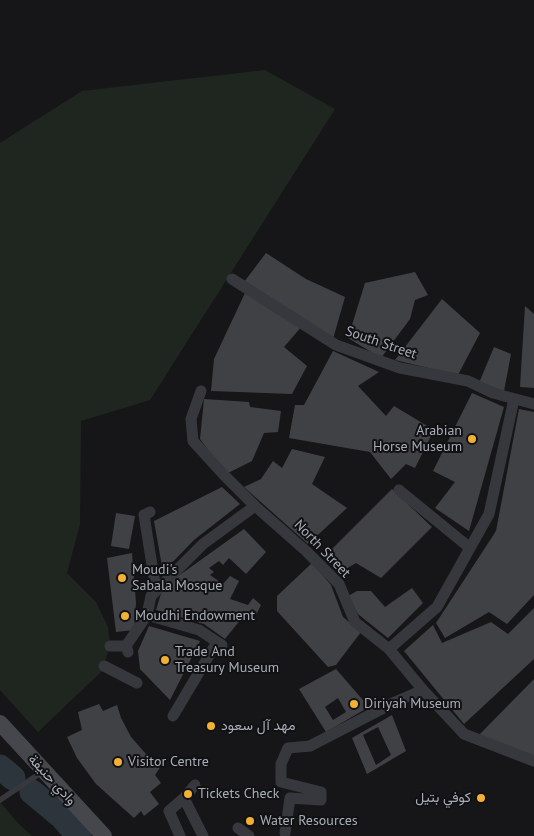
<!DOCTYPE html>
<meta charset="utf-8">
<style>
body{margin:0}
canvas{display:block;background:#161618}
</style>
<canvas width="534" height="836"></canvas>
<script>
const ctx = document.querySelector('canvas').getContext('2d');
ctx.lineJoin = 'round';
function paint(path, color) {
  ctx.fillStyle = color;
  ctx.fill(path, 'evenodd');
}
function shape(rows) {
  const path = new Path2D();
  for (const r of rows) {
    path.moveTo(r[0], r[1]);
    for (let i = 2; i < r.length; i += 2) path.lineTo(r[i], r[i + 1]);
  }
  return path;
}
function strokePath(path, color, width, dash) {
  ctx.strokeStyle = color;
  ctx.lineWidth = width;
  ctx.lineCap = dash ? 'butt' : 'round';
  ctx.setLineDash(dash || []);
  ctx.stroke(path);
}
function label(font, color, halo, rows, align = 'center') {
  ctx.font = font + ' "PT Sans",Vazirmatn,sans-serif';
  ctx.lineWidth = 4;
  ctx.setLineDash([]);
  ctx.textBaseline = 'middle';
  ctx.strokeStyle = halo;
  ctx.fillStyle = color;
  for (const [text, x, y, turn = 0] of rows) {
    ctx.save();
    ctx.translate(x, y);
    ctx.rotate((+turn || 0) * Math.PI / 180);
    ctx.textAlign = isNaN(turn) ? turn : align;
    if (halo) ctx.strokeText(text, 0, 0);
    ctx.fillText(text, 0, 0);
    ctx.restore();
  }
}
paint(shape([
 [265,70,335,109,150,400,81,421,80,524,67,573,96,602,108,627,110,646,102,671,38,732,0,690,0,143,82,91],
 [0,802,18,823,32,836,0,836]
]), '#1e261f');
strokePath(shape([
 [0,767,13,778],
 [32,792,62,817,79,836]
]), '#2c353c', 25);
paint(shape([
 [266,253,306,279,345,297,333,339,244,282],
 [415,272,428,295,415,300,410,319,381,358,348,338,365,283],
 [245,293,302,326,284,347,307,366,292,394,211,391,214,359],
 [442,299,480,333,458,375,395,360],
 [525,306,534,314,534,388,520,387],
 [494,347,511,354,504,391,479,383],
 [333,351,379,372,358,386,386,416,394,406,434,430,415,468,406,464,391,479,370,452,289,438,295,405,304,405],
 [472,393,504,407,469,531,435,508,455,482,433,471],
 [204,399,249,402,250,407,281,411,278,432,264,433,252,461,226,474,200,439],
 [519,409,534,412,534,595,507,624,489,612,445,638,436,623,496,531],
 [292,449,325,457,312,484,347,508,308,544,244,487,261,479,273,461,282,468],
 [222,487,240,504,194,540,163,572,154,521],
 [392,489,432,527,381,578,356,563,339,573,324,557],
 [116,513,135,516,129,549,111,546],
 [244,529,266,552,246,574,229,558,223,565,219,561,209,568,214,572,210,575,223,584,230,576,239,581,230,599,248,605,253,598,261,605,256,615,241,619,225,639,204,624,156,610,163,587],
 [132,553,136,603,134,630,116,632,107,558],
 [312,563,331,585,343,617,361,632,336,665,328,667,277,611,277,596],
 [412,588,423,603,388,638,358,614,348,596,357,591,371,591,385,607],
 [534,608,534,659,464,724,404,651,433,625,442,643,491,622,508,634],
 [149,626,200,641,170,700,140,669,138,651],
 [336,669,369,707,326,732,299,689],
 [338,698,346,712,333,720,325,707],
 [534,679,534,756,479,735],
 [99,704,103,711,117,705,121,718,131,737,146,754,161,766,155,775,161,783,150,792,159,804,144,816,141,811,134,818,96,784,77,758,67,737,82,730,78,712],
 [392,715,406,751,367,774,352,738],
 [378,727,391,755,376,765,363,735]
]), '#404145');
strokePath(shape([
 [0,800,42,772]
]), '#37383d', 5.5);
strokePath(shape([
 [232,279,336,345,400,368,468,381,493,393,534,404],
 [201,391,191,419,193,441,224,475,255,506,306,551,339,584,355,622,389,649,423,690,464,734,534,761],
 [399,490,470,548],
 [150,512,144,515,156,590],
 [147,615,199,630,222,645],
 [110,646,126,646],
 [389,649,437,607,489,514,514,399],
 [128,652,126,646,147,615,151,596,203,544,255,506],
 [104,666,137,683],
 [173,716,217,642],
 [184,798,203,836],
 [238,828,249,836],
 [285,833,290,798,321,800,321,792,281,782,281,764,288,748,310,746,395,702,423,690],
 [180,836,169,811,184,798,195,785]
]), '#37383d', 11);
strokePath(shape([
 [0,723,104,836]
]), '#45474d', 16);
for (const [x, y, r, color] of [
 [472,439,5,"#f2b134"],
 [122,578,5,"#f2b134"],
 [125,616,5,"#f2b134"],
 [165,660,5,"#f2b134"],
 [354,704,5,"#f2b134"],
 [211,726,5,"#f2b134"],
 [118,762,5,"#f2b134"],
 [188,794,5,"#f2b134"],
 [481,798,5,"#f2b134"],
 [250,821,5,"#f2b134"]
]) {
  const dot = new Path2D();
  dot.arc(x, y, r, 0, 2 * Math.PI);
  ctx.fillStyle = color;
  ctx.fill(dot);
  strokePath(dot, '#111113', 2);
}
label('14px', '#a8adb8', '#111113', [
 ["South Street",381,343,19],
 ["North Street",322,549,46],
 ["وادي حنيفة",52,780,47]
]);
label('14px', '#a8adb8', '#111113', [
 ["Arabian",462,431,"right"],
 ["Horse Museum",462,447,"right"],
 ["Moudi's",132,570],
 ["Sabala Mosque",132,586],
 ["Moudhi Endowment",135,616],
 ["Trade And",175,652],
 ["Treasury Museum",175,668],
 ["Diriyah Museum",364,704],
 ["مهد آل سعود",221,726],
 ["Visitor Centre",128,762],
 ["Tickets Check",198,794],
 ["كوفي بتيل",471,798,"right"],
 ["Water Resources",260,821]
], 'left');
</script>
